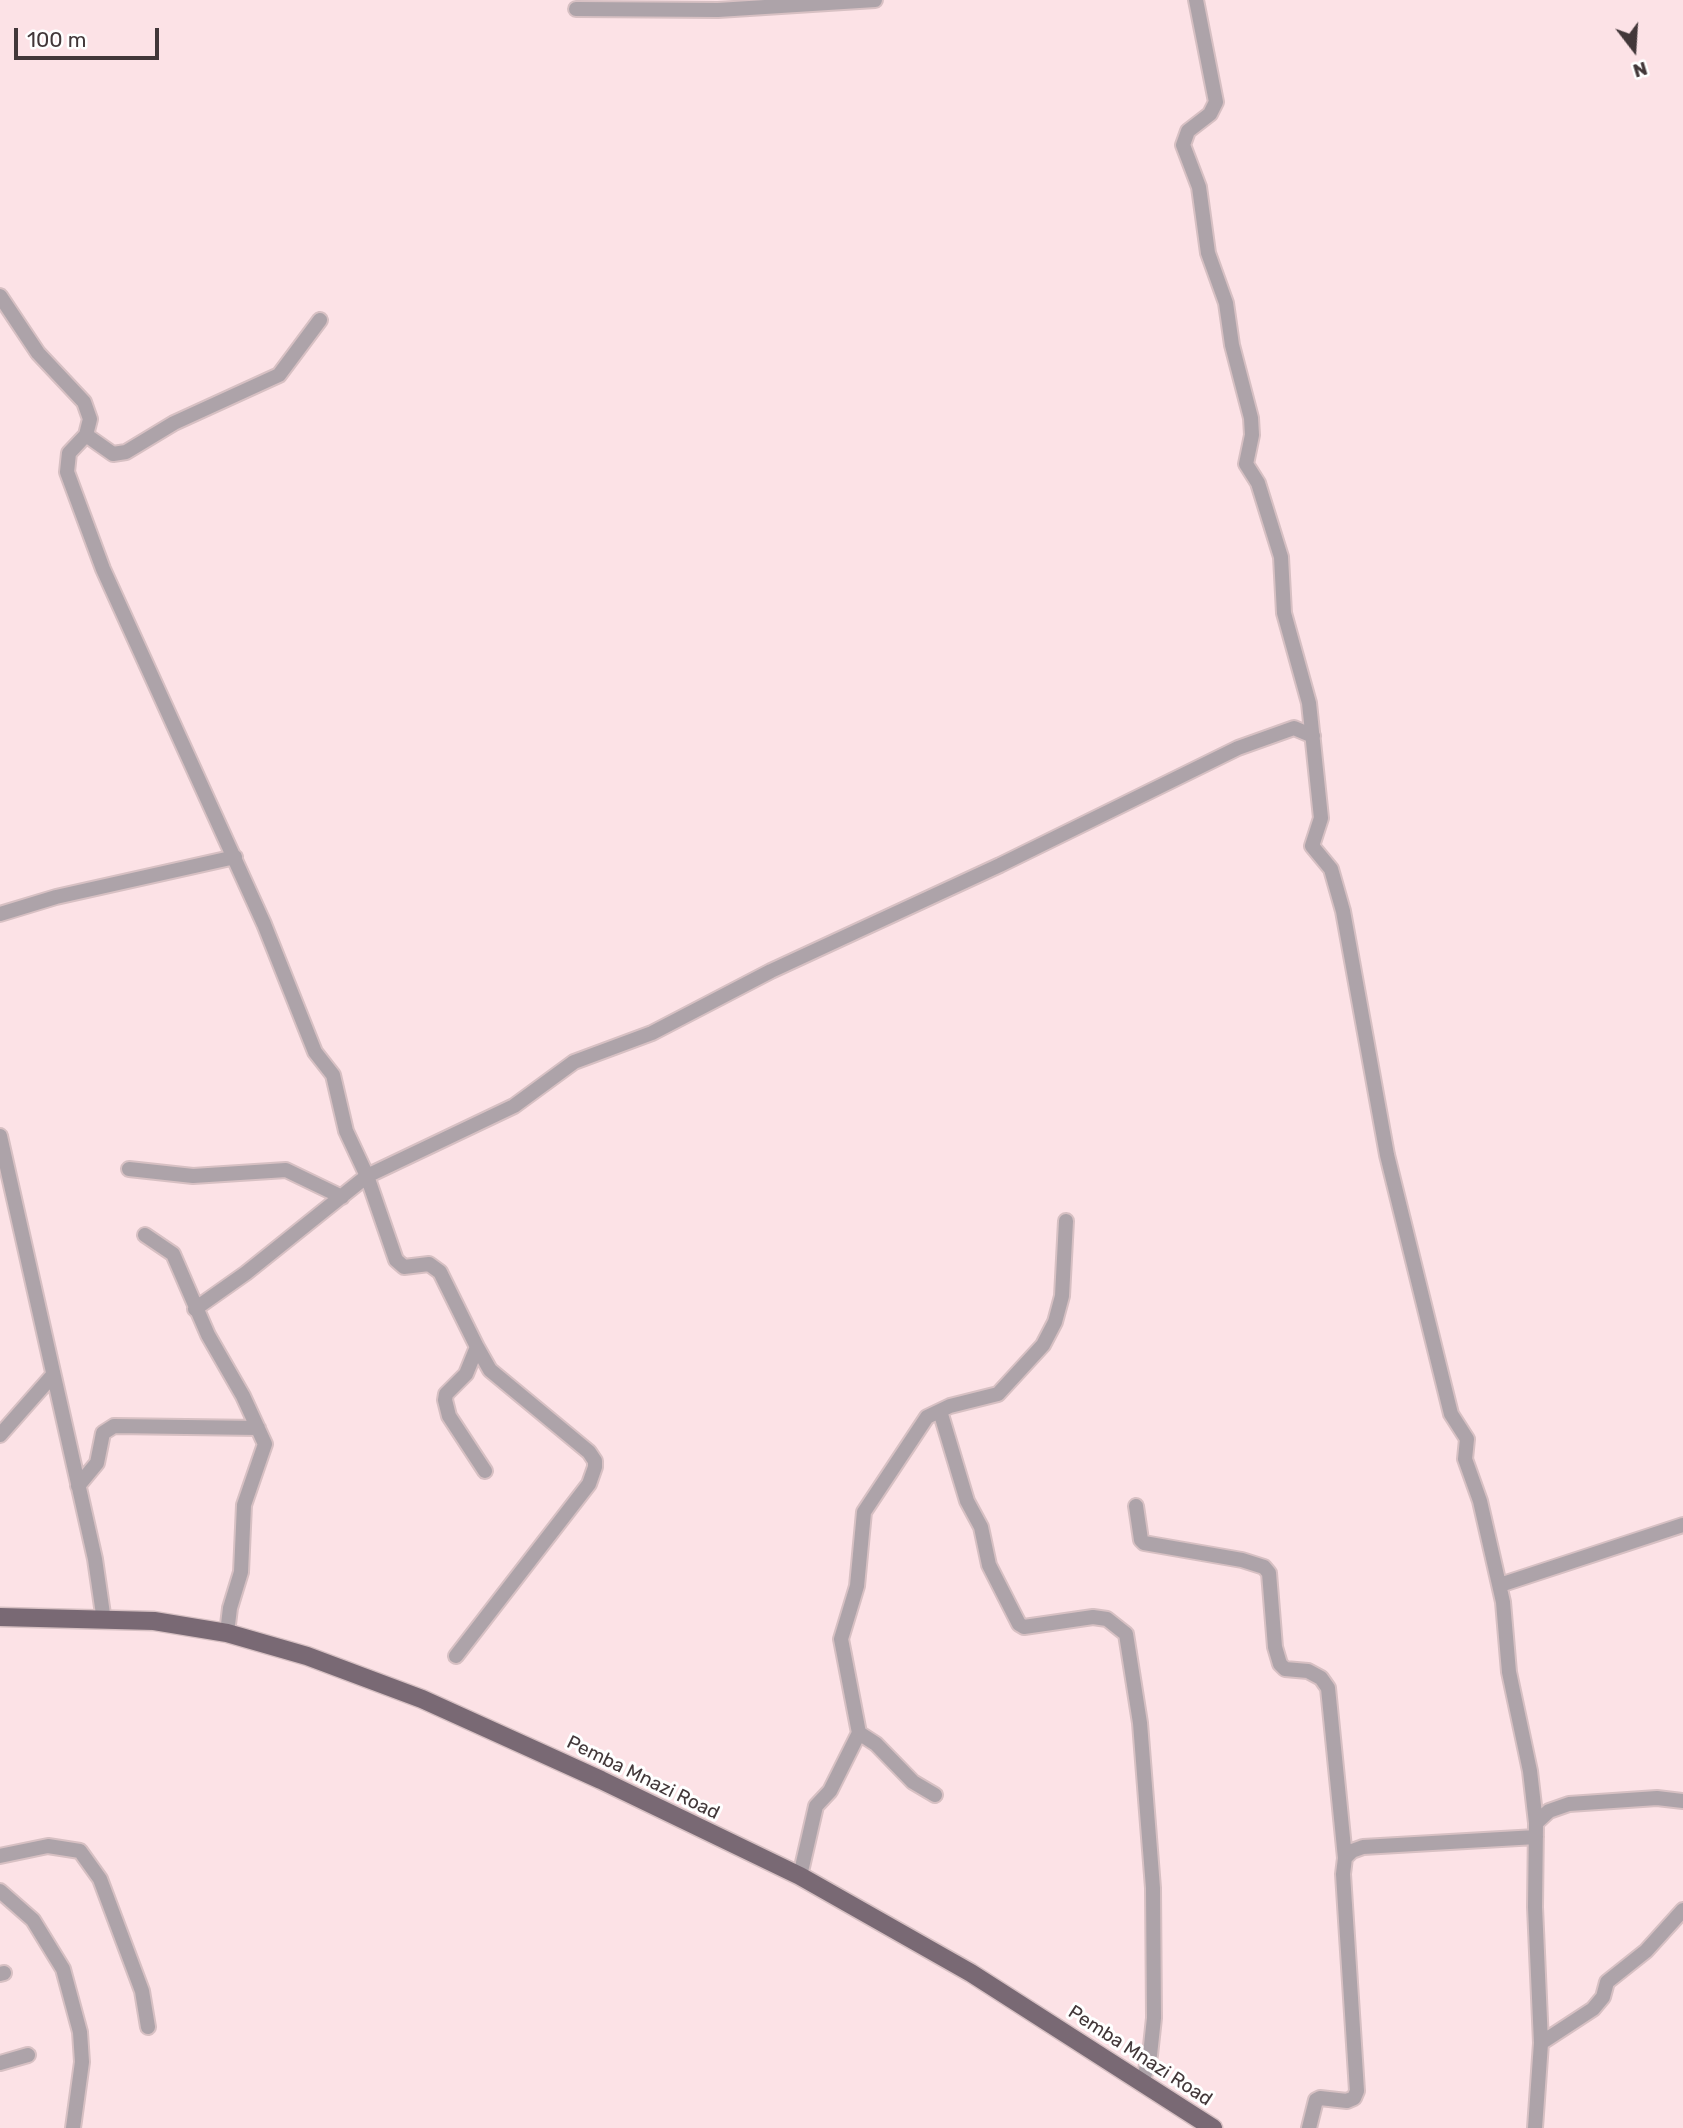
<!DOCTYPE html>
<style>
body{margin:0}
#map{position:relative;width:1683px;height:2128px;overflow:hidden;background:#fce2e6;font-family:Rubik,sans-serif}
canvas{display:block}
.north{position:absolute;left:1599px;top:14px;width:70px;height:70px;-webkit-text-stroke:5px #fff;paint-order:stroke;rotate:163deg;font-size:19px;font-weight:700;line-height:28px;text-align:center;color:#423739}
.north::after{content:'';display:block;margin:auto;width:24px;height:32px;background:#423739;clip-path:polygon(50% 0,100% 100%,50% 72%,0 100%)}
.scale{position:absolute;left:14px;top:28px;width:145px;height:32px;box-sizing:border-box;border:4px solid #423739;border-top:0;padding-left:9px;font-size:21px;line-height:24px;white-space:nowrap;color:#423739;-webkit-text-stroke:5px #fff;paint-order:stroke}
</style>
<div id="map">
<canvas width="1683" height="2128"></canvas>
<div class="north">N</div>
<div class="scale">100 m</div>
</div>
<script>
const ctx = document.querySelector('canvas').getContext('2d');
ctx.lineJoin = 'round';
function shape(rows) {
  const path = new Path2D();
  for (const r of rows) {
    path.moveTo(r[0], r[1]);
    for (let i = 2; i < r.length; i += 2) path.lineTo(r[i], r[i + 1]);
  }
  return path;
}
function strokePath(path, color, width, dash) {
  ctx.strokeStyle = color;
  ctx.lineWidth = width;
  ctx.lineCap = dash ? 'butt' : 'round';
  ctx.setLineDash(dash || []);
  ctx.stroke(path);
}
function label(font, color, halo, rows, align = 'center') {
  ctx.font = font + ' Rubik,sans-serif';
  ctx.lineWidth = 6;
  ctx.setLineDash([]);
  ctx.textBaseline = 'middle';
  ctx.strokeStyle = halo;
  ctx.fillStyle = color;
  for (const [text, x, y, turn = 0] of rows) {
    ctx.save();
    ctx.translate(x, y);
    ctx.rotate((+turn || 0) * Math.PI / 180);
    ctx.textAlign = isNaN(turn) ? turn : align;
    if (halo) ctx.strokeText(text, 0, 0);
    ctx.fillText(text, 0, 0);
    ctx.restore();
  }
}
const minor = shape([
 [1196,0,1216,102,1210,114,1188,131,1183,145,1199,187,1208,253,1226,303,1232,345,1251,418,1252,435,1246,464,1258,483,1281,557,1284,613,1309,703,1321,818,1312,846,1331,869,1343,911,1387,1155,1451,1414,1467,1439,1465,1459,1480,1501,1503,1602,1509,1672,1530,1771,1536,1823,1535,1907,1541,2043,1535,2128],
 [576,9,718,10,875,0],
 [0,296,38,353,84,402,90,419,86,435,113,454,126,452,174,423,279,375,320,320],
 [86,435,69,453,67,472,103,569,264,924,315,1052,333,1075,346,1131,367,1176,396,1260,404,1267,429,1264,440,1272,477,1347,466,1374,446,1394,445,1400,449,1416,485,1471],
 [0,914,56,897,235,857],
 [0,1136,95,1559,104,1621],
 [129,1169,193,1176,286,1170,342,1197],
 [145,1235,173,1254,208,1335,243,1396,265,1444,244,1505,241,1572,230,1608,227,1633],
 [195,1309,246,1273,367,1176,514,1106,574,1062,652,1033,771,971,1000,865,1238,748,1294,728,1313,736],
 [940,1411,967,1501,981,1527,989,1565,1019,1624,1024,1627,1093,1617,1107,1619,1126,1634,1140,1723,1153,1888,1154,2018,1150,2055,1142,2084],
 [0,1435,53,1375],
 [78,1486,97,1463,103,1433,114,1426,258,1428],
 [1136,1506,1141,1540,1144,1543,1242,1560,1264,1567,1269,1573,1275,1647,1280,1664,1285,1669,1308,1671,1321,1678,1328,1688,1345,1858],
 [1500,1585,1683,1525],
 [456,1656,589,1484,595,1467,595,1461,589,1452,490,1370,477,1347],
 [859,1733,876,1744,913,1782,935,1795],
 [1536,1823,1549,1811,1569,1804,1657,1798,1683,1801],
 [0,1856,48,1846,80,1851,100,1879,142,1991,148,2027],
 [800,1876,816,1806,830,1791,859,1733,841,1639,857,1586,864,1512,927,1417,950,1406,998,1394,1043,1345,1055,1322,1062,1296,1066,1221],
 [0,1891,33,1920,63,1969,80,2032,82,2062,73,2128],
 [0,1974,4,1973],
 [1541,2043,1593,2009,1603,1997,1607,1982,1646,1951,1683,1910],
 [0,2063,28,2055],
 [1309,2128,1316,2100,1320,2098,1347,2101,1354,2098,1357,2091,1343,1874,1345,1858,1352,1851,1363,1847,1536,1837]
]);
const major = shape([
 [0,1617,154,1621,227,1633,307,1656,422,1699,601,1780,800,1876,971,1973,1213,2128]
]);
strokePath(minor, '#d7c0c3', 18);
strokePath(major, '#d7c0c3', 21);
strokePath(minor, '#ada3a9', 14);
strokePath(major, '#796974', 18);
label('19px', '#423739', '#fff', [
 ["Pemba Mnazi Road",643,1778,26],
 ["Pemba Mnazi Road",1140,2056,33]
]);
</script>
